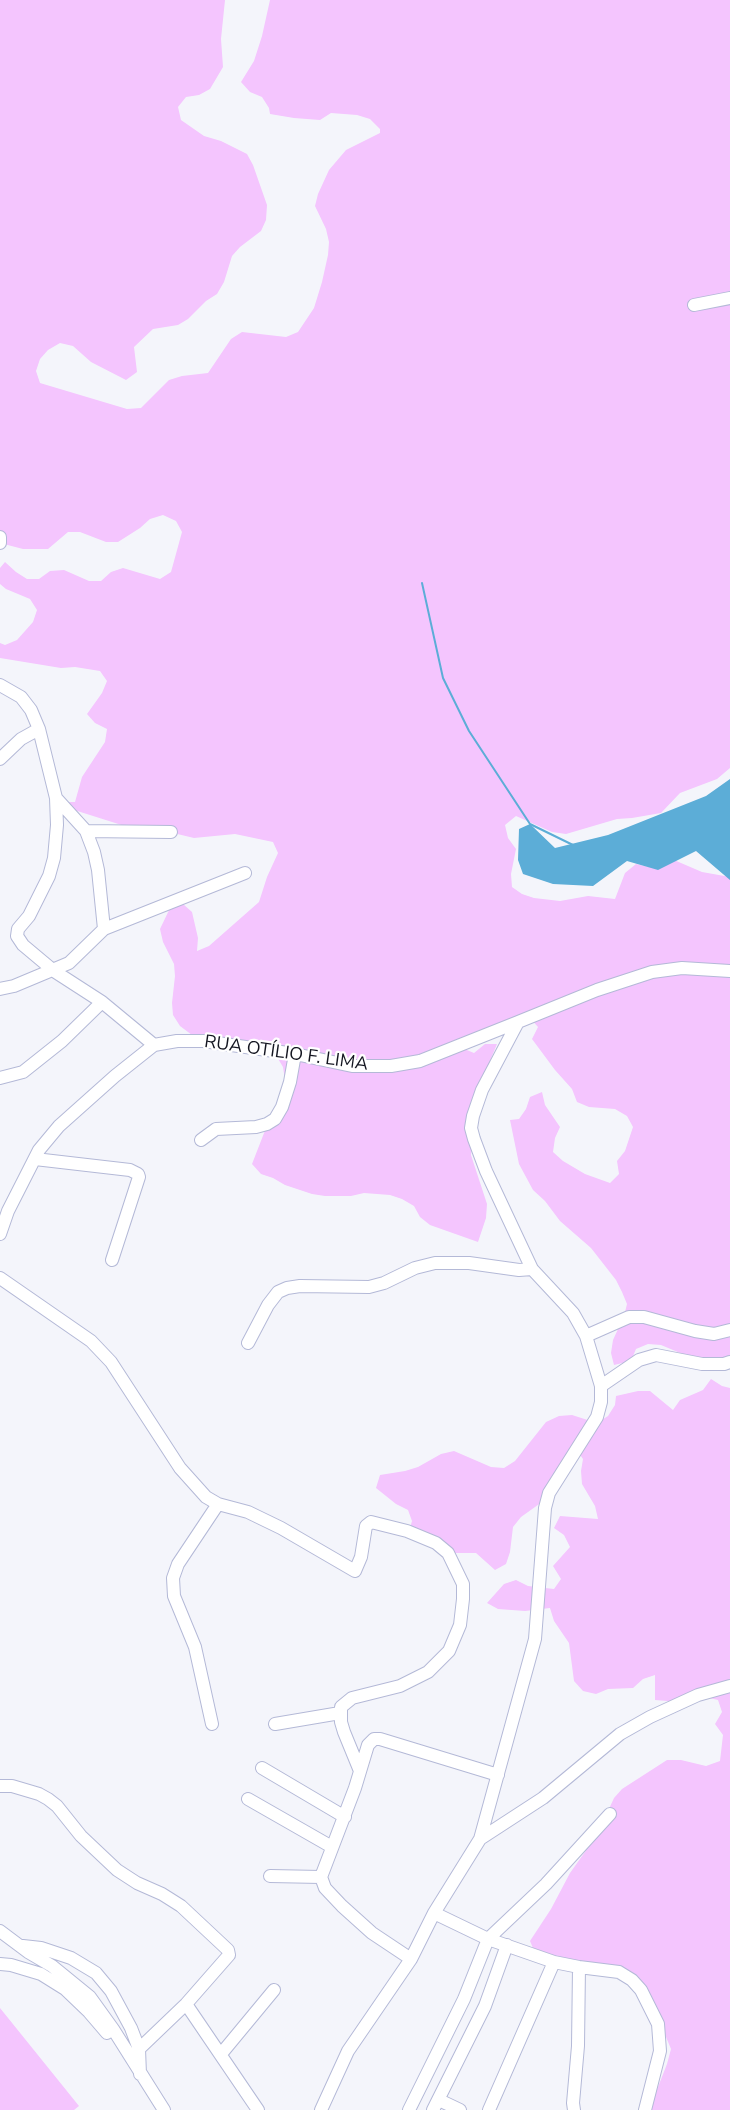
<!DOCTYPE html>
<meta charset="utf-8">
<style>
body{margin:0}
canvas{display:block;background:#f4f5fb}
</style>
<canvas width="730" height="2110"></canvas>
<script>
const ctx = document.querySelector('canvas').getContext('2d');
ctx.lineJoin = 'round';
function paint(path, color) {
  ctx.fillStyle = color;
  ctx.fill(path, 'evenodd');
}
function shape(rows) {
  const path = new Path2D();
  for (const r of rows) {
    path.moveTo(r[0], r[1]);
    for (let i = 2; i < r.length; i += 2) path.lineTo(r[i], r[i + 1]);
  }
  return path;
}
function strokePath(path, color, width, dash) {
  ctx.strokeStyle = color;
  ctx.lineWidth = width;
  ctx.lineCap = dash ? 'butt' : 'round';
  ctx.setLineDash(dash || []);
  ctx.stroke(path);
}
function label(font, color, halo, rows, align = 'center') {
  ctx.font = font + ' "Nunito Sans",sans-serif';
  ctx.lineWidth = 4.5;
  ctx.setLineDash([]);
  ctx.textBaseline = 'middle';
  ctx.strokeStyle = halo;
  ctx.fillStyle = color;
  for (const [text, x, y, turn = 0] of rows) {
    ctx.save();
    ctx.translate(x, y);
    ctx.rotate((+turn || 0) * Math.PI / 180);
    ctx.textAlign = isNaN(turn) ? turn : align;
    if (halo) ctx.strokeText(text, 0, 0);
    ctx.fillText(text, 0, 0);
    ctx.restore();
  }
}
paint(shape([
 [0,0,225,0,221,39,223,67,210,89,199,95,186,97,178,107,181,120,204,136,221,141,247,154,253,165,267,205,266,220,261,231,240,247,232,256,224,282,217,294,206,301,188,319,178,325,153,329,134,347,137,372,126,380,91,362,73,346,60,343,48,350,40,359,36,371,40,383,127,409,141,408,169,380,182,376,208,373,231,339,242,332,286,337,298,332,314,308,322,282,328,255,329,242,326,229,315,206,318,194,329,170,346,150,380,133,380,129,370,119,357,115,331,113,320,120,294,118,270,114,269,108,262,97,250,92,241,82,254,61,262,36,270,0,730,0,730,768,717,779,680,793,661,813,632,818,617,819,566,834,552,832,516,816,505,825,508,838,516,849,511,874,512,887,522,894,534,898,560,901,588,896,615,899,625,873,636,864,649,867,674,860,702,872,730,877,730,1364,685,1355,661,1345,648,1344,636,1349,631,1361,614,1365,611,1353,613,1340,624,1316,627,1304,622,1292,616,1280,591,1248,560,1221,545,1201,533,1190,519,1164,510,1120,519,1119,526,1109,530,1097,542,1092,545,1105,560,1127,555,1138,553,1152,563,1161,585,1174,610,1183,619,1174,617,1161,625,1151,633,1127,627,1116,615,1109,589,1107,577,1102,572,1089,555,1070,532,1039,538,1027,529,1017,480,1030,468,1036,462,1048,474,1053,485,1044,497,1044,477,1092,471,1155,487,1204,486,1218,478,1242,430,1225,420,1217,414,1206,402,1199,390,1195,364,1193,351,1196,325,1196,312,1194,285,1185,273,1178,261,1174,252,1164,266,1128,276,1118,285,1080,283,1067,277,1057,200,1041,180,1026,173,1015,172,1003,175,976,174,964,163,942,160,929,171,906,183,904,192,912,198,938,197,951,209,946,259,902,267,877,278,853,273,842,235,834,194,838,169,832,131,828,71,809,69,802,75,802,82,777,105,742,107,729,95,723,87,714,102,693,107,681,100,671,75,667,61,668,0,658,0,643,5,645,17,640,33,622,37,610,30,599,6,589,0,584,0,568,5,562,16,572,27,579,39,579,50,571,64,570,89,581,101,581,111,572,123,568,160,579,171,572,182,532,176,521,163,515,150,519,140,528,118,542,106,542,80,532,68,532,48,549,23,549,0,543],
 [711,1379,722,1386,730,1388,730,2110,649,2110,667,2064,671,2049,666,2037,634,1984,533,1948,530,1941,551,1909,570,1873,597,1835,614,1798,622,1789,667,1760,681,1760,706,1766,720,1761,723,1735,715,1724,722,1712,718,1700,705,1697,680,1702,655,1700,655,1675,643,1679,633,1688,608,1689,596,1694,583,1691,574,1681,569,1643,554,1621,550,1608,525,1611,498,1609,487,1603,504,1584,516,1580,528,1586,554,1589,561,1579,553,1566,570,1547,564,1535,554,1528,560,1516,598,1519,595,1506,582,1484,581,1471,583,1459,576,1449,542,1502,521,1517,513,1527,510,1552,506,1564,495,1570,476,1553,450,1553,438,1546,433,1535,410,1528,412,1521,408,1510,396,1504,376,1488,380,1475,405,1471,418,1467,441,1454,454,1451,491,1467,504,1468,515,1461,546,1422,559,1416,572,1415,597,1423,608,1416,615,1405,616,1396,638,1391,650,1391,673,1410,680,1400,703,1390],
 [0,2008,79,2106,74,2110,0,2110]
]), '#f4c5fe');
paint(shape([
 [730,779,730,880,696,851,658,870,627,861,593,886,553,884,523,874,518,860,519,829,530,824,555,848,608,835,706,796]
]), '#5cadd7');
strokePath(shape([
 [422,583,443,678,469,731,530,824,573,845]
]), '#5cadd7', 2);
const minor = shape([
 [694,305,730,298],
 [0,537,0,543],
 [0,685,21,697,31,710,39,729,56,798,86,831,94,852,98,870,104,929,69,963,14,986,0,989],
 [0,759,21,739,39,729],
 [56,798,57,825,54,858,49,876,29,916,18,929,17,936,23,945,54,971,102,1002,154,1045],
 [86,831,171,832],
 [104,929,245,873],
 [0,1078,23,1072,62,1041,102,1002],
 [201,1140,216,1129,256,1127,267,1124,275,1119,282,1107,290,1082,295,1054],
 [35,1159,130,1170,138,1174,139,1177,112,1260],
 [0,1234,8,1211,39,1150,59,1126,115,1076,154,1045,177,1041,203,1041,295,1054,352,1066,391,1066,420,1061,518,1022],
 [0,1278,91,1341,111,1362,180,1468,206,1497,218,1504,248,1512,281,1528,355,1571,361,1557,366,1526,371,1522,407,1531,436,1543,448,1553,463,1584,463,1599,460,1625,449,1651,428,1672,400,1686,352,1698,341,1707,341,1722,344,1732,360,1771],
 [586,1336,629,1317,644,1317,695,1331,714,1334,730,1330],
 [248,1343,268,1305,278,1292,287,1288,300,1286,369,1287,384,1283,415,1268,435,1263,469,1263,519,1270,532,1269],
 [601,1386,639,1360,656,1355,702,1364,724,1364,730,1362],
 [212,1724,195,1647,174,1596,173,1578,178,1564,218,1504],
 [275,1724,340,1713],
 [262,1768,345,1817],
 [0,1786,12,1786,39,1794,48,1799,57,1806,81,1836,117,1870,137,1883,162,1894,181,1906,228,1950,229,1955,186,2004,139,2049],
 [248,1799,332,1847],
 [480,1839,543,1798,620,1734,650,1717,698,1695,730,1686],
 [270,1876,321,1877],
 [434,1913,488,1939,554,1962,579,1967,619,1972,632,1980,641,1990,658,2024,660,2051,645,2110],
 [0,1931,28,1952,52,1966,90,1997,113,2029,164,2110],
 [23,1946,41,1948,71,1958,96,1973,111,1991,131,2028,139,2049,140,2074],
 [411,1959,372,1933,342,1906,325,1888,321,1877,355,1788,368,1745,374,1739,380,1739,498,1775],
 [0,1964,11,1965,41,1974,65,1989,89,2012,107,2033],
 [186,2004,258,2110],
 [221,2054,274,1990],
 [439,2100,460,2110],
 [321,2110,348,2051,411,1959,434,1913,480,1839,535,1639,545,1508,549,1493,597,1417,601,1402,601,1386,586,1336,573,1313,532,1269,486,1171,474,1139,471,1128,473,1116,482,1090,518,1022,597,990,652,972,682,968,730,971],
 [409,2110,464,1999,488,1939,546,1884,610,1814],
 [433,2110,485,2006,507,1945],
 [489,2110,554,1962],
 [574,2110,573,2103,578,2046,579,1967]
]);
strokePath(minor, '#b4b9d7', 14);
strokePath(minor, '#fff', 12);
label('18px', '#141621', '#fff', [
 ["RUA OTÍLIO F. LIMA",286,1054,8]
]);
</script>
